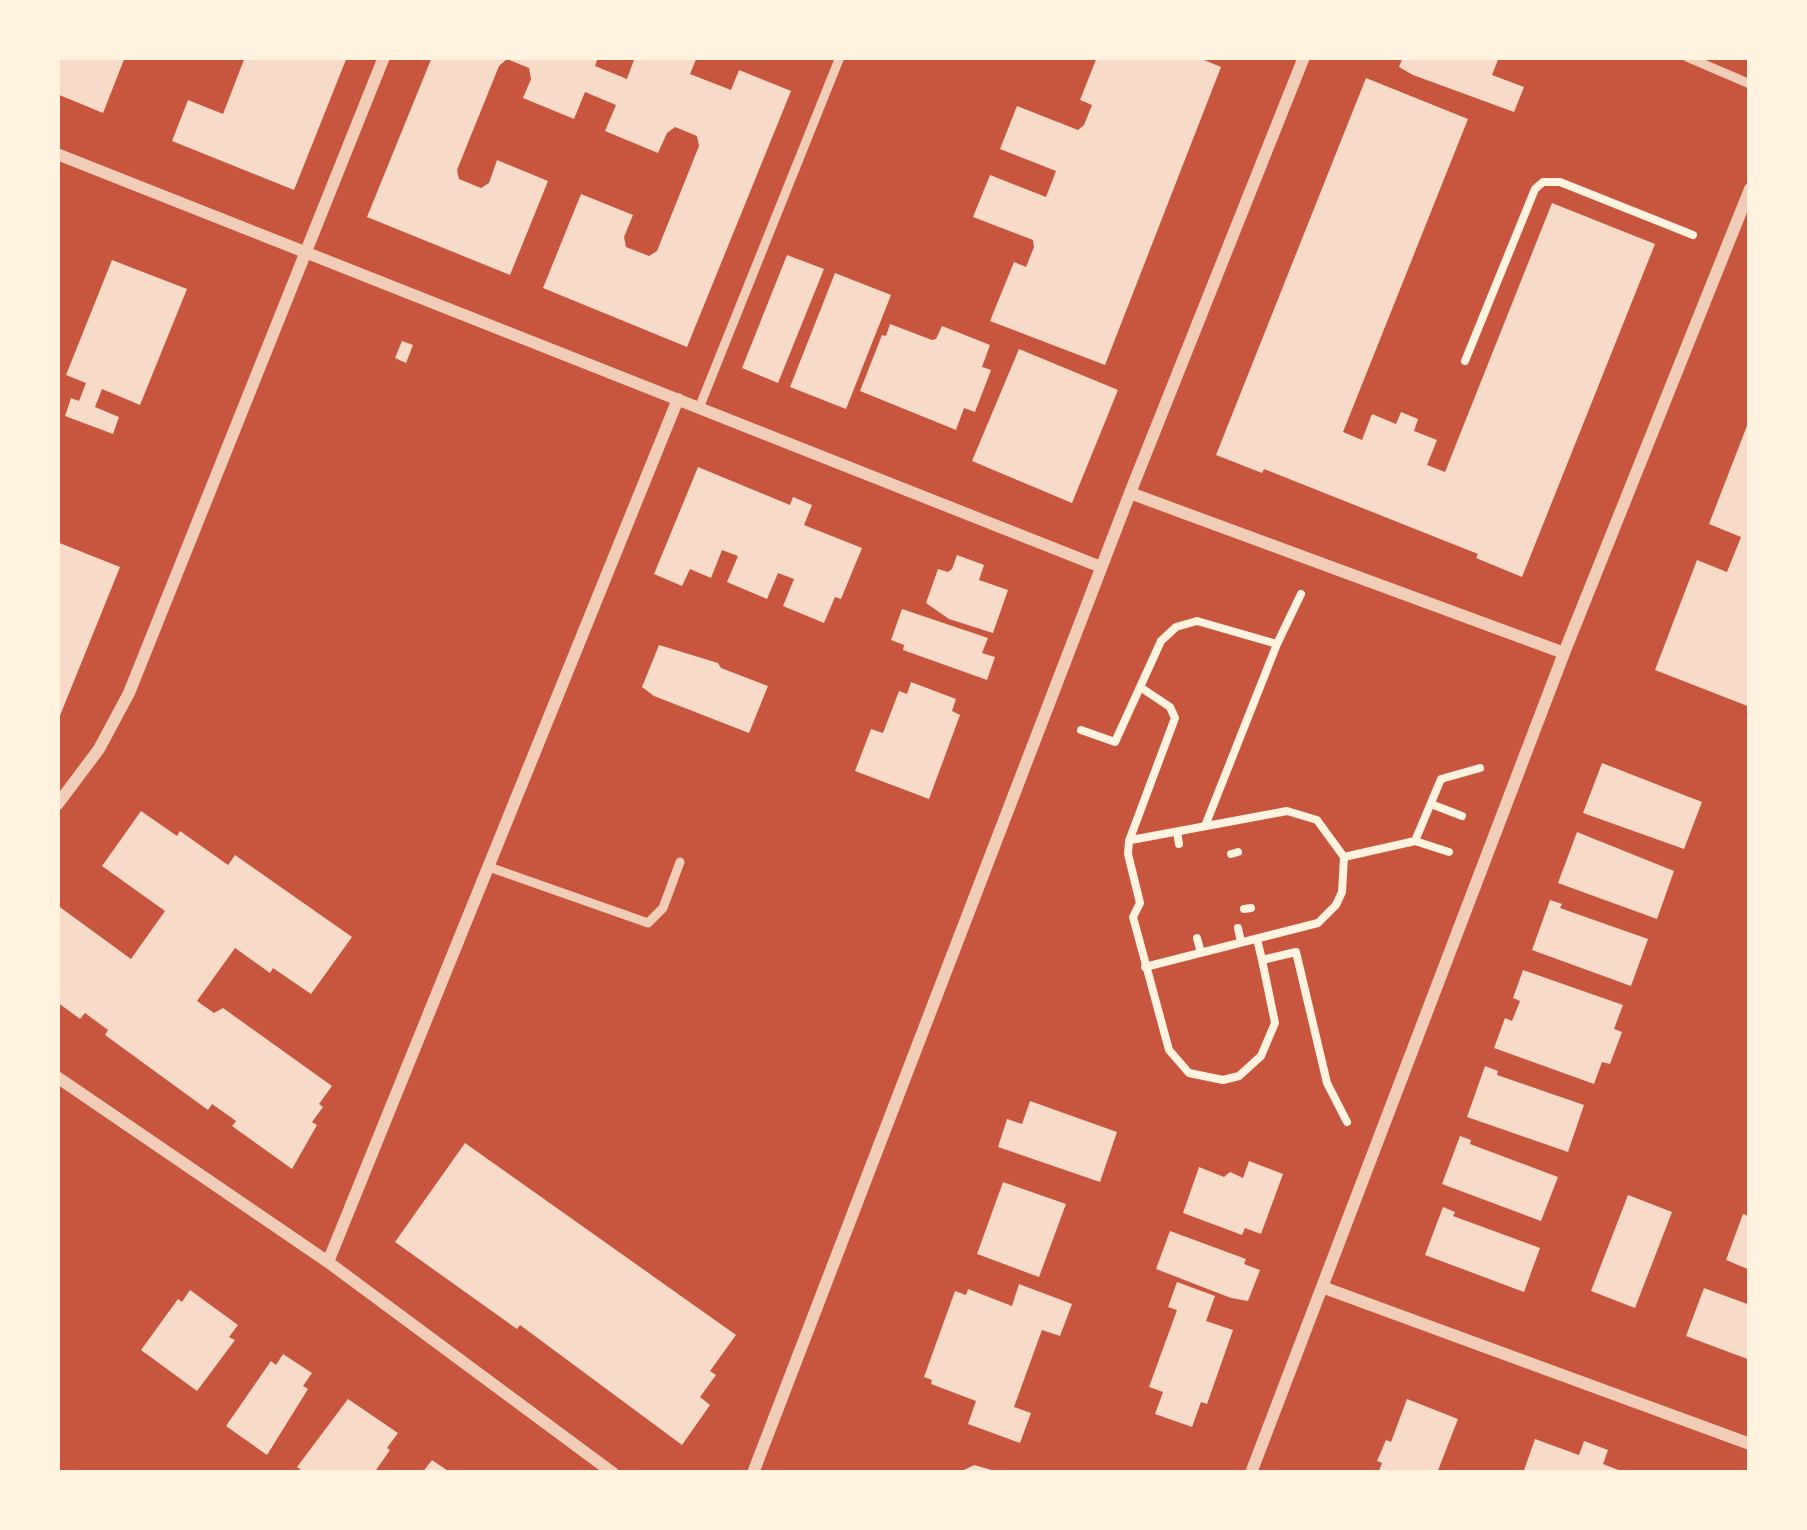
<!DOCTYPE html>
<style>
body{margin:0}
#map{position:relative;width:1807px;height:1530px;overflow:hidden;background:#c8553d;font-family:Jost,sans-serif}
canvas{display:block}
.frame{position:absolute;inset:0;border:60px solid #fff3e0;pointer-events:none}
</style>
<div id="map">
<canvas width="1807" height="1530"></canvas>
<div class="frame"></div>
</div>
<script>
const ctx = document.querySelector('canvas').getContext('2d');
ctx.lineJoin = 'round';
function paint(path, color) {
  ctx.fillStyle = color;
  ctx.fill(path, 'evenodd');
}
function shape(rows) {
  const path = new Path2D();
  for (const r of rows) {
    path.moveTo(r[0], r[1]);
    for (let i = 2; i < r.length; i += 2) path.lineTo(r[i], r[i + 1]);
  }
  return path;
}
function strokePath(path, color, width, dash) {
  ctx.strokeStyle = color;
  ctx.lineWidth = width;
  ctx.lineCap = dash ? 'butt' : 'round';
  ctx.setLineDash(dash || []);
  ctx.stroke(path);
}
paint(shape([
 [57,57,125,57,103,113,57,94],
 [245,57,347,57,294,190,172,141,188,100,223,114],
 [432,57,598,57,595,66,627,79,635,57,697,57,690,74,731,90,739,70,791,91,687,347,543,288,581,194,633,215,624,237,626,247,649,256,657,251,699,146,697,136,675,127,667,133,658,153,605,131,616,105,585,92,574,119,523,98,531,79,529,68,507,59,499,66,457,170,459,179,481,188,489,183,497,160,548,181,510,275,367,217],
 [1097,57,1197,57,1221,67,1105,365,990,321,1014,262,1026,267,1034,247,1033,240,973,217,990,175,1046,197,1056,171,1000,149,1017,106,1078,130,1084,125,1092,105,1080,100],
 [1403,57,1499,57,1492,75,1524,87,1514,112,1413,75,1399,67],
 [1366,78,1468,119,1343,432,1362,440,1372,414,1396,424,1401,412,1418,419,1414,431,1437,440,1427,465,1445,472,1552,203,1655,244,1522,577,1476,558,1478,554,1264,469,1262,473,1216,455],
 [787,255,824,269,778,383,742,368],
 [112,260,187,289,140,405,102,389,95,407,119,417,113,434,65,416,71,398,79,401,86,383,66,375],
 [835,273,891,295,846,409,790,387],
 [890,324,932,340,936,339,942,326,990,345,982,367,991,370,975,412,964,408,956,430,860,391,882,335,886,336],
 [402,341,413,345,406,363,395,358],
 [1019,349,1118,390,1072,503,972,461],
 [1750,418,1750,707,1655,670,1697,560,1727,572,1741,537,1709,524],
 [698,467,790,505,793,497,812,505,804,525,862,548,841,599,835,597,824,623,783,606,794,579,778,573,767,599,727,582,738,556,722,550,711,578,690,569,682,586,654,574],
 [57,542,120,567,57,723],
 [957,555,984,565,979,580,1008,590,993,633,949,619,926,603,938,569,948,572,952,569],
 [902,609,988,638,982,653,995,657,987,680,903,650,904,645,891,640],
 [659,645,718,663,721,668,768,686,749,733,654,696,642,687],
 [911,682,956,699,952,711,960,715,929,799,855,771,871,729,883,733,899,691,907,694],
 [1602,763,1702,802,1684,849,1583,813],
 [141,811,177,836,180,831,228,865,235,855,352,937,311,994,273,968,270,973,235,948,197,1001,214,1013,223,1008,332,1086,319,1104,323,1107,312,1122,317,1125,292,1169,232,1126,236,1121,212,1104,208,1110,105,1035,108,1030,85,1013,80,1019,57,1002,57,905,131,959,165,911,102,866],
 [1577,832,1674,871,1657,919,1558,883],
 [1550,900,1562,904,1560,908,1648,939,1631,986,1532,950],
 [1523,970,1623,1005,1614,1029,1622,1032,1610,1064,1602,1062,1594,1084,1494,1048,1505,1018,1512,1021,1520,1001,1513,998],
 [1485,1066,1498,1071,1497,1075,1584,1105,1568,1152,1467,1117],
 [1030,1101,1117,1132,1100,1182,998,1147,1007,1119,1022,1124],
 [1460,1136,1471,1140,1470,1144,1558,1177,1541,1221,1442,1184],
 [465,1143,736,1335,710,1371,716,1375,700,1397,710,1405,682,1445,520,1325,517,1329,395,1242],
 [1249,1161,1283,1174,1261,1234,1245,1228,1242,1235,1183,1213,1199,1167,1224,1177,1230,1172,1243,1178],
 [1003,1182,1066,1204,1039,1277,977,1254],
 [1628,1195,1672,1212,1635,1308,1591,1291],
 [1443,1207,1455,1212,1453,1216,1540,1248,1524,1292,1425,1255],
 [1743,1214,1750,1216,1750,1270,1726,1260],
 [1170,1231,1246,1259,1244,1264,1260,1270,1248,1301,1231,1298,1156,1269],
 [1177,1282,1215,1296,1206,1321,1233,1330,1207,1404,1201,1402,1192,1427,1155,1414,1163,1392,1149,1387,1177,1310,1168,1307],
 [1019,1284,1072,1304,1060,1336,1042,1330,1014,1407,1031,1413,1020,1443,968,1424,976,1401,931,1384,932,1380,924,1377,955,1291,966,1295,968,1289,1012,1306],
 [1704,1288,1750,1305,1750,1360,1686,1336],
 [190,1290,238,1325,229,1337,235,1340,197,1391,141,1350,178,1299,182,1302],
 [283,1354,312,1373,303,1386,308,1389,267,1455,226,1426,271,1361,276,1365],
 [348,1399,398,1433,387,1448,390,1450,374,1473,305,1473,297,1467],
 [1407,1399,1458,1419,1437,1473,1378,1473,1382,1463,1377,1461,1386,1440,1391,1442],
 [1535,1439,1579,1455,1584,1441,1608,1450,1603,1464,1626,1473,1523,1473],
 [432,1460,451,1473,422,1473],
 [974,1465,999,1472,999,1473,958,1473]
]), '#f7dbc8');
strokePath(shape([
 [1465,361,1535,189,1543,182,1560,182,1693,235],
 [1140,687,1170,707,1175,718,1129,841,1128,854,1140,903,1133,917,1169,1050,1189,1073,1223,1080,1239,1076,1261,1056,1275,1023,1262,960],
 [1081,730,1115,742,1161,641,1176,627,1197,621,1277,644,1301,594],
 [1431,804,1462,816],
 [1205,826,1277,644],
 [1177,832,1179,844],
 [1131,840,1287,811,1317,820,1344,857,1342,892,1336,905,1318,923,1145,967],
 [1449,852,1415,841,1441,779,1480,768],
 [1231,854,1238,852],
 [1344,857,1415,841],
 [1244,909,1251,908],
 [1238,928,1241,942],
 [1197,938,1201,953],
 [1257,939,1262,960,1296,952,1327,1083,1347,1122]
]), '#fff3e0', 8);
strokePath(shape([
 [1687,57,1750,84],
 [699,408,840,57],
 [489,867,648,923,663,908,680,862]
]), '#f1ccb7', 9);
strokePath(shape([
 [57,154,1101,567],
 [1130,493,1564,653],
 [57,805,99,749,129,693,384,57],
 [57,1077,328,1262,613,1473],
 [328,1262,678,399],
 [1322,1287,1750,1444],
 [753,1473,1130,493,1304,57],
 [1251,1473,1564,653,1750,189]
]), '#f1ccb7', 12);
</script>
